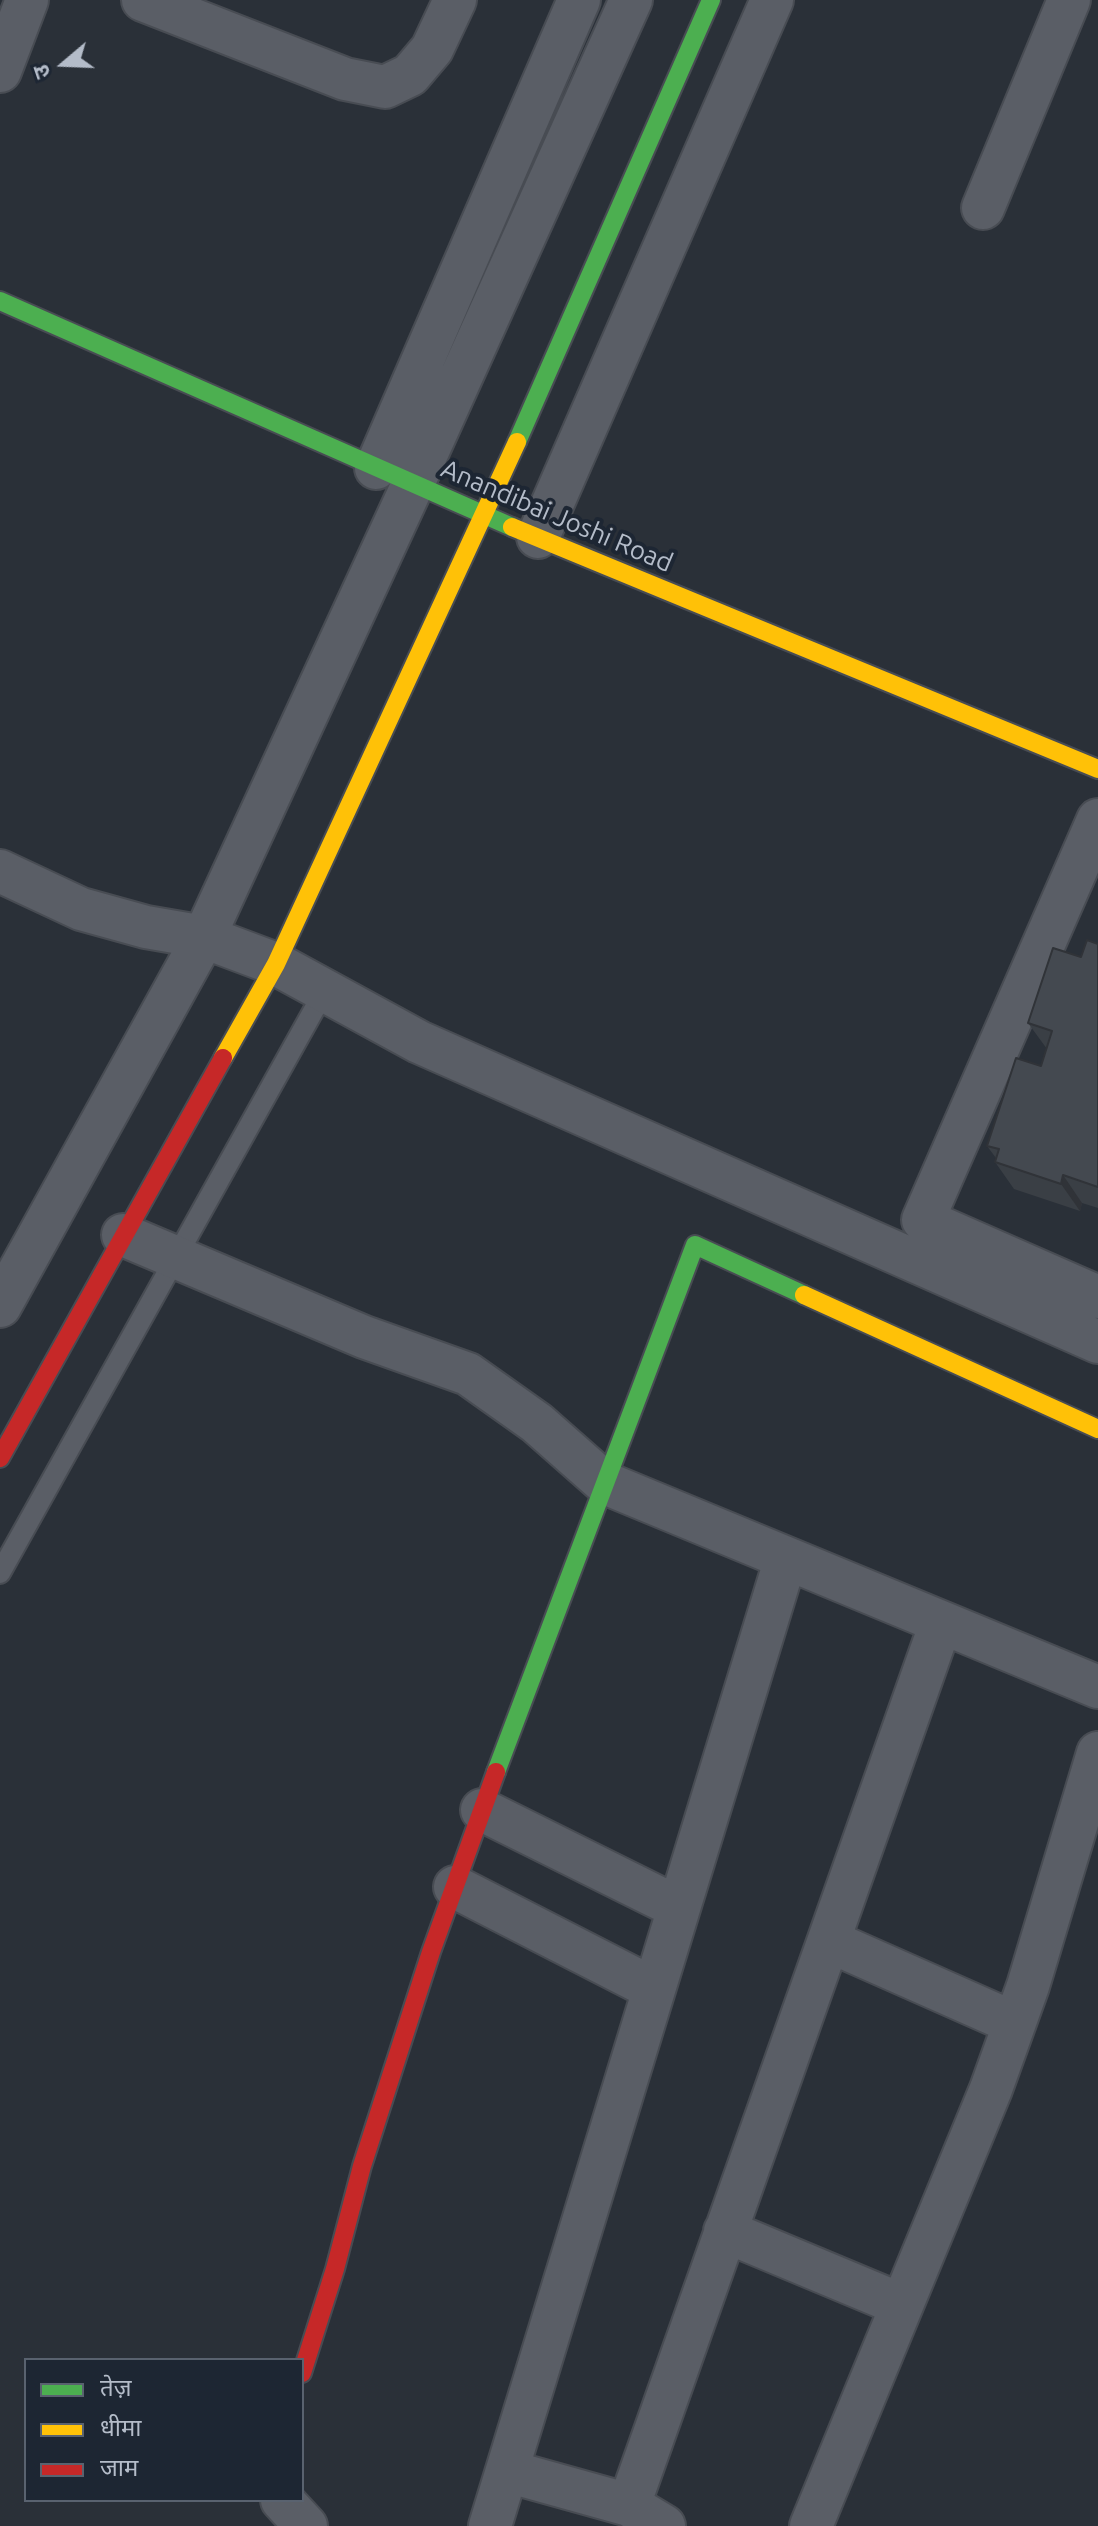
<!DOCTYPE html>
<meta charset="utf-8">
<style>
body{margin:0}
#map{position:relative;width:1098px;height:2526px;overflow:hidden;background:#2a3038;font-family:Ubuntu,"Noto Sans Devanagari",sans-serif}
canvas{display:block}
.legend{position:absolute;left:24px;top:2358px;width:280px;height:144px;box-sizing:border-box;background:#1d2633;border:2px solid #59626f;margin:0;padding:10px 14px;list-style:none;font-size:24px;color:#b4bcc9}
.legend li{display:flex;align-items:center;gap:16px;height:40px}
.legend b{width:40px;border:2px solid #59626f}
.north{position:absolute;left:24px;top:24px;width:80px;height:80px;-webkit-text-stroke:6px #1d2633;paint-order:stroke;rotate:251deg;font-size:22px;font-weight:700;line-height:32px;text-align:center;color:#b4bcc9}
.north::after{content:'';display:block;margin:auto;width:28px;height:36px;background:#b4bcc9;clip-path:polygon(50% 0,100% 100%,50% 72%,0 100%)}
</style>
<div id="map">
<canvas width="1098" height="2526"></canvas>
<ul class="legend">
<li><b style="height:10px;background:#4caf50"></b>तेज़</li>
<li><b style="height:10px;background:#ffc107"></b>धीमा</li>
<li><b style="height:10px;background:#c62828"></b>जाम</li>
</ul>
<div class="north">उ</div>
</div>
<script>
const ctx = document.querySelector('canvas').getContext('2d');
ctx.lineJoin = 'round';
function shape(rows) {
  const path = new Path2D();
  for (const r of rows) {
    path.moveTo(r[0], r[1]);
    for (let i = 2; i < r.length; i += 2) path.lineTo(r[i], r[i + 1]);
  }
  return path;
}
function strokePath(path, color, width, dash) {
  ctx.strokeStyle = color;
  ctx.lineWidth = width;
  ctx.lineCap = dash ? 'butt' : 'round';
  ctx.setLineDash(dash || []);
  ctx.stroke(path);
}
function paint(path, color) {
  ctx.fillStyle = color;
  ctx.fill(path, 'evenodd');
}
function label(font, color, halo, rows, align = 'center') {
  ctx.font = font + ' Ubuntu,sans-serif';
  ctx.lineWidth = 8;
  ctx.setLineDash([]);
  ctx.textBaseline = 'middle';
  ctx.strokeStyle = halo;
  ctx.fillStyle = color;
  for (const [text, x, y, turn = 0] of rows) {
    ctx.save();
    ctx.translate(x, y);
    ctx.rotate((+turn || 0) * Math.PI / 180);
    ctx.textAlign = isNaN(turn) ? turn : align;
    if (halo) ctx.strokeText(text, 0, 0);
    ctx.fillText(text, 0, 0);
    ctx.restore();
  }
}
const lane = shape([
 [0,1573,325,990]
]);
const street = shape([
 [143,0,345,79,385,87,410,75,432,49,455,0],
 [0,71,27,0],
 [983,208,1069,0],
 [376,468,579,0],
 [538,537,772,0],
 [1098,820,923,1220,1098,1297],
 [0,871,81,909,146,927,204,937,276,964,419,1042,1098,1342],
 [123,1235,364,1337,468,1374,537,1423,605,1483,1098,1687],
 [0,1306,204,937,413,484,631,0],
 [482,1810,679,1908],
 [455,1887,654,1989],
 [829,1941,1014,2023],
 [725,2231,902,2305],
 [507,2471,629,2505,941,1623],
 [282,2500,306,2526],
 [629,2505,664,2526],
 [490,2526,786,1558],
 [811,2526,991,2089,1028,1986,1098,1753]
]);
const fast = shape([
 [0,301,512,527],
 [517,442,711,0],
 [496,1772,695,1245,804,1295]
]);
const slow = shape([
 [512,527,1098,769],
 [223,1058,276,964,517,442],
 [804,1295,1098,1429]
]);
const jam = shape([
 [0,1458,223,1058],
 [302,2373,335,2269,362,2166,431,1952,496,1772]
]);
strokePath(lane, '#484c53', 24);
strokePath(street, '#484c53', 46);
strokePath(fast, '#484c53', 22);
strokePath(slow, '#484c53', 22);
strokePath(jam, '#484c53', 22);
strokePath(lane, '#5a5e66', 20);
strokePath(street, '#5a5e66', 42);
strokePath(fast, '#4caf50', 18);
strokePath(slow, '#ffc107', 18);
strokePath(jam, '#c62828', 18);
paint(shape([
 [1098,944,1098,1208,1082,1203,1080,1211,1014,1189,995,1162,996,1158,987,1146,1041,1066,1047,1049,1028,1023]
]), '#3a3f45');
paint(shape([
 [1063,1175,1082,1203,1080,1211,1061,1184]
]), '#303338');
const building = shape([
 [1087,940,1098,944,1098,1187,1063,1175,1061,1184,995,1162,999,1149,987,1146,1016,1058,1041,1066,1052,1031,1028,1023,1053,948,1081,957,1087,940]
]);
paint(building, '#444950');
strokePath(building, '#303338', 2);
label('26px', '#b4bcc9', '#1d2633', [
 ["Anandibai Joshi Road",557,516,23]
]);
</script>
